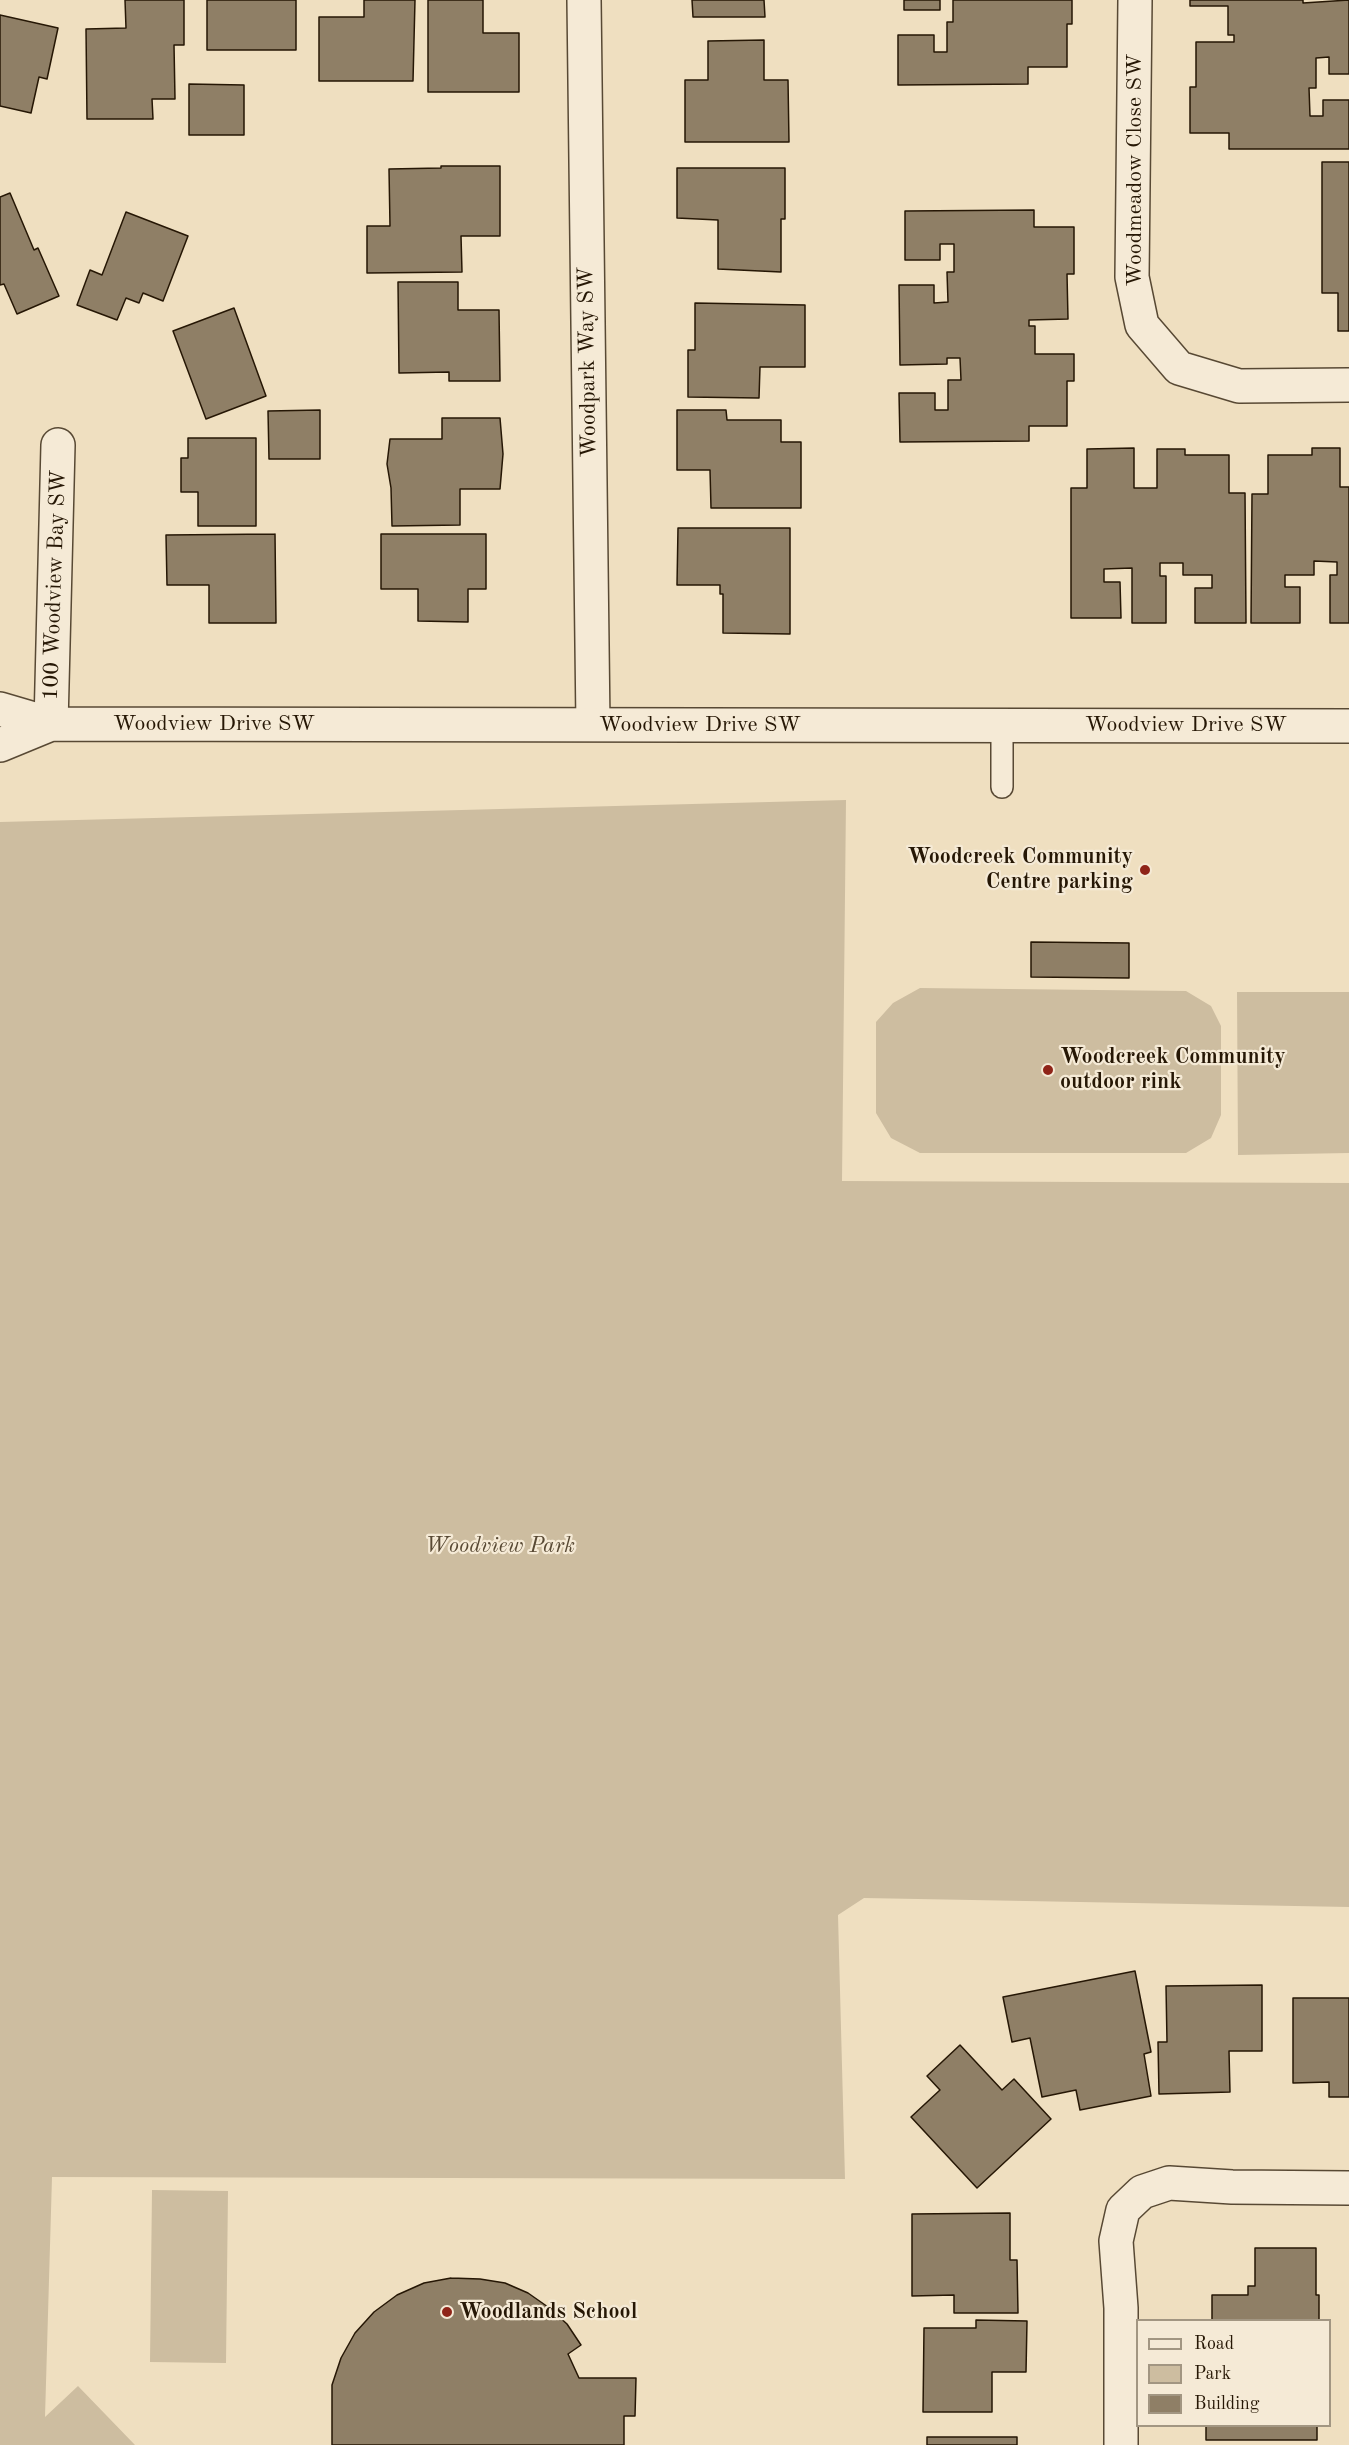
<!DOCTYPE html>
<style>
body{margin:0}
#map{position:relative;width:1349px;height:2445px;overflow:hidden;background:#efdfc0;font-family:"Old Standard TT",serif}
canvas{display:block}
.legend{position:absolute;left:1136px;top:2319px;width:195px;height:108px;box-sizing:border-box;background:#f5ead6;border:2px solid #a29682;margin:0;padding:8px 10px;list-style:none;font-size:18px;color:#261705}
.legend li{display:flex;align-items:center;gap:12px;height:30px}
.legend b{width:30px;border:2px solid #a29682}
</style>
<div id="map">
<canvas width="1349" height="2445"></canvas>
<ul class="legend">
<li><b style="height:8px;background:#f5ead6"></b>Road</li>
<li><b style="height:16px;background:#cdbda0"></b>Park</li>
<li><b style="height:16px;background:#8f7f66"></b>Building</li>
</ul>
</div>
<script>
const ctx = document.querySelector('canvas').getContext('2d');
ctx.lineJoin = 'round';
function paint(path, color) {
  ctx.fillStyle = color;
  ctx.fill(path, 'evenodd');
}
function shape(rows) {
  const path = new Path2D();
  for (const r of rows) {
    path.moveTo(r[0], r[1]);
    for (let i = 2; i < r.length; i += 2) path.lineTo(r[i], r[i + 1]);
  }
  return path;
}
function strokePath(path, color, width, dash) {
  ctx.strokeStyle = color;
  ctx.lineWidth = width;
  ctx.lineCap = dash ? 'butt' : 'round';
  ctx.setLineDash(dash || []);
  ctx.stroke(path);
}
function label(font, color, halo, rows, align = 'center') {
  ctx.font = font + ' "Old Standard TT",serif';
  ctx.lineWidth = 4.5;
  ctx.setLineDash([]);
  ctx.textBaseline = 'middle';
  ctx.strokeStyle = halo;
  ctx.fillStyle = color;
  for (const [text, x, y, turn = 0] of rows) {
    ctx.save();
    ctx.translate(x, y);
    ctx.rotate((+turn || 0) * Math.PI / 180);
    ctx.textAlign = isNaN(turn) ? turn : align;
    if (halo) ctx.strokeText(text, 0, 0);
    ctx.fillText(text, 0, 0);
    ctx.restore();
  }
}
paint(shape([
 [846,800,842,1181,1349,1183,1349,1907,864,1898,838,1915,845,2179,52,2177,45,2417,78,2386,135,2445,0,2445,0,822],
 [920,988,1186,991,1211,1006,1221,1026,1221,1115,1211,1138,1186,1153,920,1153,891,1138,876,1113,876,1022,893,1003],
 [1237,992,1349,992,1349,1153,1238,1155],
 [152,2190,228,2191,226,2363,150,2362]
]), '#cdbda0');
const building = shape([
 [125,0,184,0,184,45,174,45,175,99,152,99,153,119,87,119,86,29,126,28,125,0],
 [207,0,296,0,296,50,207,50,207,0],
 [364,0,415,0,413,81,319,81,319,17,364,17,364,0],
 [428,0,483,0,483,33,519,33,519,92,428,92,428,0],
 [692,0,764,0,765,17,693,17,692,0],
 [904,0,940,0,940,10,904,10,904,0],
 [953,0,1072,0,1072,24,1067,24,1067,67,1028,67,1028,84,898,85,898,35,934,35,934,52,947,52,947,22,953,22,953,0],
 [1190,0,1303,0,1303,3,1349,0,1349,74,1329,74,1329,57,1316,58,1316,88,1309,88,1310,116,1323,116,1323,100,1349,100,1349,149,1229,149,1229,133,1190,133,1190,87,1196,87,1196,42,1234,42,1234,35,1228,35,1228,6,1190,6,1190,0],
 [0,15,58,28,47,79,39,77,31,113,0,106,0,15],
 [764,40,764,80,788,80,789,142,685,142,685,80,708,80,708,41,764,40],
 [189,84,244,85,244,135,189,135,189,84],
 [1322,162,1349,162,1349,331,1338,331,1338,293,1322,293,1322,162],
 [441,166,500,166,500,236,461,236,462,272,367,273,367,226,390,226,389,169,441,168,441,166],
 [677,168,785,168,785,219,781,219,781,272,718,269,718,220,677,218,677,168],
 [10,193,34,250,38,248,59,296,17,314,4,284,0,285,0,197,10,193],
 [1034,210,1034,227,1074,227,1074,274,1067,274,1068,319,1029,320,1029,326,1035,326,1035,354,1074,354,1074,381,1067,381,1067,426,1029,426,1029,441,900,442,899,393,935,393,935,410,948,410,948,380,961,380,960,358,947,358,947,364,900,365,899,285,934,285,934,303,948,302,947,272,954,272,954,244,940,244,940,260,905,260,905,211,1034,210],
 [126,212,188,236,163,301,143,293,139,303,126,298,117,320,77,305,90,270,102,275,126,212],
 [398,282,458,282,458,310,499,310,500,381,449,381,449,372,399,373,398,282],
 [695,303,805,305,805,367,760,367,759,398,688,397,688,350,695,350,695,303],
 [234,308,266,396,206,419,173,331,234,308],
 [320,410,320,459,269,459,268,411,320,410],
 [677,410,726,410,727,420,781,420,781,442,801,442,801,508,711,508,710,470,677,470,677,410],
 [442,418,500,418,503,454,500,489,460,489,460,525,392,526,391,488,387,464,390,439,442,439,442,418],
 [188,438,256,438,256,526,198,526,198,492,181,492,181,458,188,458,188,438],
 [1134,448,1134,488,1157,488,1157,449,1185,449,1185,455,1229,455,1229,493,1245,493,1246,623,1195,623,1195,588,1212,588,1212,575,1183,575,1183,563,1160,563,1160,576,1166,576,1166,623,1132,623,1132,568,1104,569,1104,582,1120,582,1121,618,1071,618,1071,488,1087,488,1087,449,1134,448],
 [1312,448,1340,448,1340,487,1349,487,1349,623,1330,623,1330,575,1337,575,1337,562,1314,561,1314,575,1285,575,1285,587,1300,587,1300,623,1251,623,1252,494,1268,494,1268,455,1312,455,1312,448],
 [678,528,790,528,790,634,723,633,723,594,720,594,720,585,677,585,678,528],
 [275,534,276,623,209,623,209,585,167,585,166,535,275,534],
 [381,534,486,534,486,589,468,589,468,622,418,621,418,589,381,589,381,534],
 [1031,942,1129,943,1129,978,1031,977,1031,942],
 [1135,1971,1151,2052,1144,2054,1151,2096,1080,2110,1076,2090,1042,2097,1030,2038,1012,2042,1003,1997,1135,1971],
 [1262,1985,1262,2051,1229,2051,1230,2092,1159,2094,1158,2042,1167,2042,1166,1986,1262,1985],
 [1293,1998,1349,1998,1349,2097,1329,2097,1329,2082,1293,2083,1293,1998],
 [960,2045,1002,2090,1014,2079,1051,2119,977,2188,911,2117,940,2090,927,2076,960,2045],
 [1010,2213,1010,2260,1017,2260,1018,2313,954,2313,954,2295,912,2296,912,2214,1010,2213],
 [1255,2248,1316,2248,1316,2295,1319,2295,1319,2320,1212,2320,1212,2295,1248,2295,1248,2286,1255,2286,1255,2248],
 [451,2278,480,2279,505,2283,528,2293,548,2307,567,2324,581,2345,568,2354,579,2378,636,2378,635,2416,624,2416,624,2445,332,2445,332,2385,341,2358,355,2333,374,2312,397,2295,424,2283,451,2278],
 [976,2320,1027,2321,1026,2372,992,2372,992,2412,923,2412,924,2328,976,2328,976,2320],
 [1206,2426,1317,2426,1317,2440,1206,2440,1206,2426],
 [927,2437,1017,2437,1017,2445,927,2445,927,2437]
]);
paint(building, '#8f7f66');
strokePath(building, '#261705', 1.5);
const service = shape([
 [1002,725,1002,787]
]);
const minor = shape([
 [584,0,593,724],
 [1135,0,1132,277,1142,325,1179,368,1239,386,1349,385],
 [51,724,58,445],
 [1121,2445,1121,2308,1116,2241,1123,2210,1142,2192,1169,2183,1232,2187,1349,2188]
]);
const tertiary = shape([
 [0,709,51,724,1349,726],
 [0,745,51,724]
]);
strokePath(service, '#584934', 24);
strokePath(minor, '#584934', 36);
strokePath(tertiary, '#584934', 36);
strokePath(service, '#f5ead6', 21);
strokePath(minor, '#f5ead6', 33);
strokePath(tertiary, '#f5ead6', 33);
for (const [x, y, r, color] of [
 [1145,870,6,"#8f2418"],
 [1048,1070,6,"#8f2418"],
 [447,2312,6,"#8f2418"]
]) {
  const dot = new Path2D();
  dot.arc(x, y, r, 0, 2 * Math.PI);
  ctx.fillStyle = color;
  ctx.fill(dot);
  strokePath(dot, '#f5ead6', 2);
}
label('22px', '#261705', '#f5ead6', [
 ["Woodmeadow Close SW",1135,170,-90],
 ["Woodpark Way SW",588,362,-91],
 ["100 Woodview Bay SW",55,585,-88],
 ["Woodview Drive SW",214,724],
 ["Woodview Drive SW",700,725],
 ["Woodview Drive SW",1186,725]
]);
label('bold 22px', '#261705', '#f5ead6', [
 ["Woodcreek Community",1133,857,"right"],
 ["Centre parking",1133,882,"right"],
 ["Woodcreek Community",1060,1057],
 ["outdoor rink",1060,1082],
 ["Woodlands School",459,2312]
], 'left');
label('italic 22px', '#584934', '#f5ead6', [
 ["Woodview Park",500,1546]
]);
</script>
